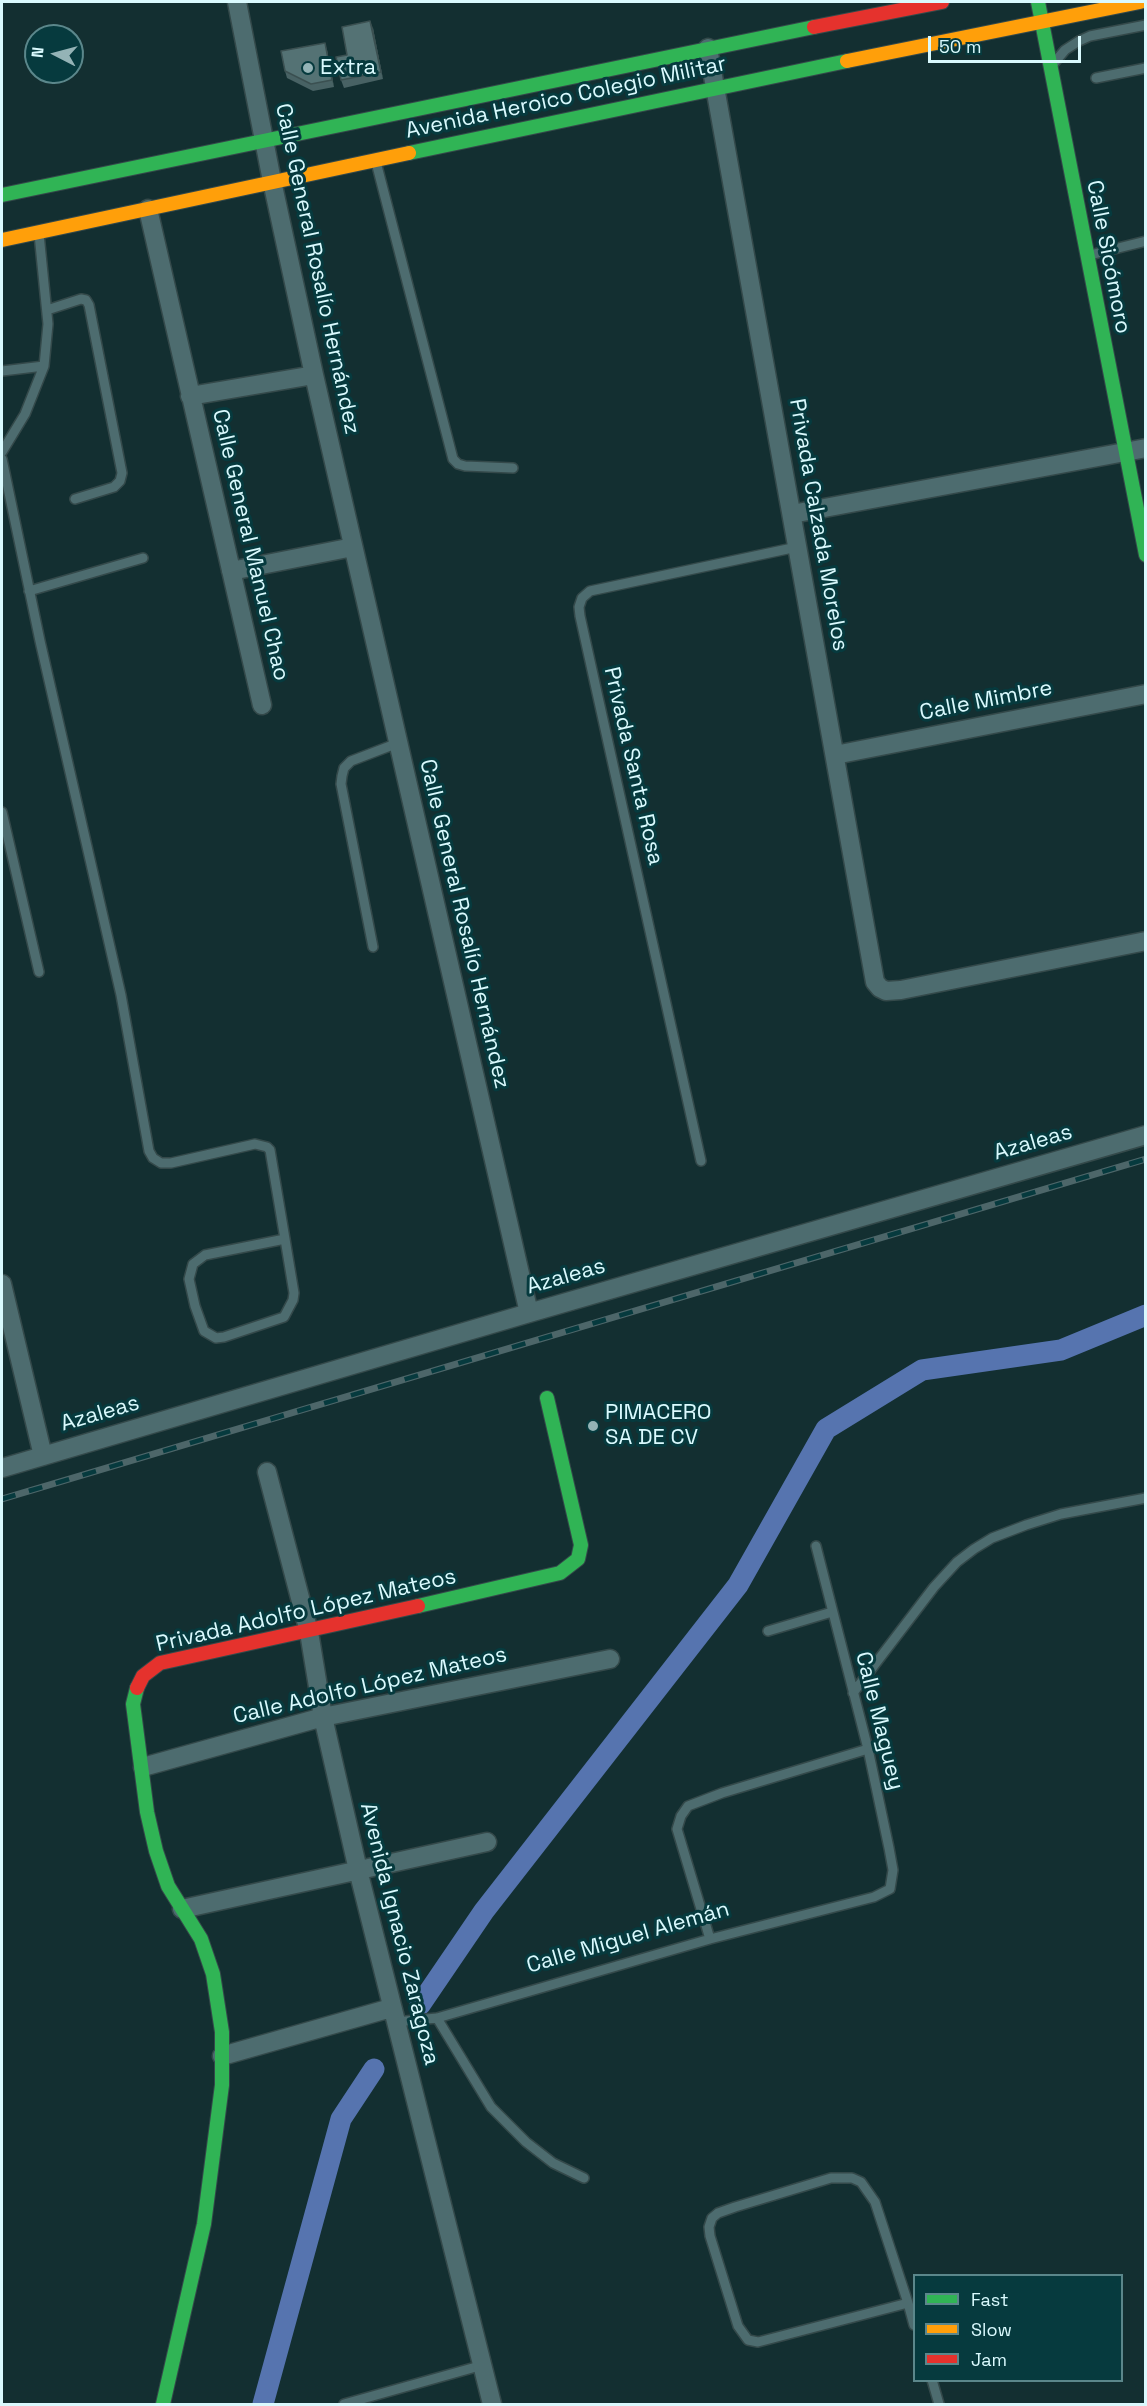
<!DOCTYPE html>
<meta charset="utf-8">
<style>
body{margin:0}
#map{position:relative;width:1147px;height:2406px;overflow:hidden;background:#132f31;font-family:"Space Grotesk",sans-serif}
canvas{display:block}
.frame{position:absolute;inset:0;border:3px solid #dafafe;pointer-events:none}
.legend{position:absolute;left:913px;top:2274px;width:210px;height:108px;box-sizing:border-box;background:#063a3e;border:2px solid #5b878b;margin:0;padding:8px 10px;list-style:none;font-size:18px;color:#dafafe}
.legend li{display:flex;align-items:center;gap:12px;height:30px}
.legend b{width:30px;border:2px solid #5b878b}
.north{position:absolute;left:24px;top:24px;width:60px;height:60px;box-sizing:border-box;background:#063a3e;border:2px solid #5b878b;border-radius:50%;rotate:276deg;font-size:16px;font-weight:700;line-height:24px;text-align:center;color:#dafafe}
.north::after{content:'';display:block;margin:auto;width:21px;height:27px;background:#94b3b6;clip-path:polygon(50% 0,100% 100%,50% 72%,0 100%)}
.scale{position:absolute;left:928px;top:36px;width:153px;height:27px;box-sizing:border-box;border:3px solid #dafafe;border-top:0;padding-left:8px;font-size:18px;line-height:21px;white-space:nowrap;color:#dafafe;-webkit-text-stroke:4px #063a3e;paint-order:stroke}
</style>
<div id="map">
<canvas width="1147" height="2406"></canvas>
<div class="frame"></div>
<ul class="legend">
<li><b style="height:8px;background:#30b455"></b>Fast</li>
<li><b style="height:8px;background:#ff9f0a"></b>Slow</li>
<li><b style="height:8px;background:#e5322d"></b>Jam</li>
</ul>
<div class="north">N</div>
<div class="scale">50 m</div>
</div>
<script>
const ctx = document.querySelector('canvas').getContext('2d');
ctx.lineJoin = 'round';
function shape(rows) {
  const path = new Path2D();
  for (const r of rows) {
    path.moveTo(r[0], r[1]);
    for (let i = 2; i < r.length; i += 2) path.lineTo(r[i], r[i + 1]);
  }
  return path;
}
function strokePath(path, color, width, dash) {
  ctx.strokeStyle = color;
  ctx.lineWidth = width;
  ctx.lineCap = dash ? 'butt' : 'round';
  ctx.setLineDash(dash || []);
  ctx.stroke(path);
}
function paint(path, color) {
  ctx.fillStyle = color;
  ctx.fill(path, 'evenodd');
}
function label(font, color, halo, rows, align = 'center') {
  ctx.font = font + ' "Space Grotesk",sans-serif';
  ctx.lineWidth = 6;
  ctx.setLineDash([]);
  ctx.textBaseline = 'middle';
  ctx.strokeStyle = halo;
  ctx.fillStyle = color;
  for (const [text, x, y, turn = 0] of rows) {
    ctx.save();
    ctx.translate(x, y);
    ctx.rotate((+turn || 0) * Math.PI / 180);
    ctx.textAlign = isNaN(turn) ? turn : align;
    if (halo) ctx.strokeText(text, 0, 0);
    ctx.fillText(text, 0, 0);
    ctx.restore();
  }
}
strokePath(shape([
 [420,2005,484,1911,738,1585,826,1429,922,1370,1061,1350,1146,1315],
 [263,2404,341,2119,374,2069]
]), '#5674af', 21);
const lane = shape([
 [1054,63,1065,50,1079,41,1090,36,1146,25],
 [1096,78,1146,68],
 [376,162,453,459,458,464,465,466,513,468],
 [1090,255,1146,241],
 [47,310,81,299,86,300,89,305,122,473,120,481,114,487,75,499],
 [2,371,44,366],
 [2,452,25,414,44,366,48,324,39,234],
 [2,459,40,641,121,995,149,1151,153,1158,161,1163,171,1163,255,1144,267,1147,270,1150,285,1239,294,1293,293,1300,284,1317,224,1337,216,1338,204,1331,195,1306,189,1279,193,1264,205,1255,285,1239],
 [29,591,143,558],
 [2,812,39,972],
 [373,947,341,784,342,776,344,768,351,761,398,743],
 [701,1161,580,616,579,607,582,598,590,591,797,547],
 [768,1631,832,1612],
 [853,1693,934,1587,957,1562,974,1549,992,1538,1026,1525,1061,1514,1146,1498],
 [710,1939,677,1829,681,1816,688,1806,722,1793,868,1749],
 [437,2018,491,2107,526,2142,553,2163,584,2178],
 [395,2022,437,2018,710,1939,874,1897,890,1889,893,1870,889,1848,868,1749,816,1546],
 [908,2303,758,2342,748,2340,738,2326,710,2236,709,2227,712,2218,718,2213,735,2207,831,2178,852,2178,861,2182,875,2202,908,2303,914,2325],
 [932,2380,939,2404],
 [344,2404,483,2365]
]);
const street = shape([
 [237,2,272,181,314,375,529,1313],
 [708,48,875,982,880,988,886,991,901,990,1146,941],
 [148,209,262,705],
 [190,396,314,375],
 [792,514,1146,448],
 [231,571,353,547],
 [835,755,1146,694],
 [2,1284,43,1456],
 [2,1468,529,1313,1146,1135],
 [267,1472,309,1632,323,1717,358,1870,492,2404],
 [143,1767,323,1717,610,1659],
 [182,1909,487,1842],
 [222,2056,391,2008]
]);
const fast = shape([
 [1038,2,1146,555],
 [409,153,847,61],
 [2,195,814,27],
 [418,1606,560,1573,578,1559,581,1545,547,1398],
 [137,1688,133,1704,147,1812,156,1851,168,1886,201,1939,213,1974,222,2032,222,2085,204,2224,163,2404]
]);
const slow = shape([
 [847,61,1140,2],
 [2,240,409,153]
]);
const jam = shape([
 [814,27,942,2],
 [137,1688,143,1676,160,1663,418,1606]
]);
strokePath(lane, '#34494a', 12);
strokePath(street, '#34494a', 21);
strokePath(fast, '#34494a', 16);
strokePath(slow, '#34494a', 16);
strokePath(jam, '#34494a', 16);
strokePath(lane, '#4d6c6f', 9);
strokePath(street, '#4d6c6f', 18);
strokePath(fast, '#30b455', 14);
strokePath(slow, '#ff9f0a', 14);
strokePath(jam, '#e5322d', 14);
const rail = shape([
 [2,1499,1146,1159]
]);
strokePath(rail, '#4d6669', 7);
strokePath(rail, '#063a3e', 4.5, [14]);
paint(shape([
 [373,28,383,79,344,88,341,80,347,55],
 [327,50,334,87,313,91,287,78,285,71]
]), '#486264');
paint(shape([
 [370,21,373,28,383,79,381,72],
 [325,43,327,50,334,87,332,80]
]), '#3b5051');
const building = shape([
 [370,21,381,72,341,80,336,57,347,55,342,27,370,21],
 [325,43,332,80,311,84,285,71,281,51,325,43]
]);
paint(building, '#547274');
strokePath(building, '#3b5051', 1.5);
for (const [x, y, r, color] of [
 [308,68,6,"#94b3b6"],
 [593,1426,6,"#94b3b6"]
]) {
  const dot = new Path2D();
  dot.arc(x, y, r, 0, 2 * Math.PI);
  ctx.fillStyle = color;
  ctx.fill(dot);
  strokePath(dot, '#063a3e', 2);
}
label('22px', '#dafafe', '#063a3e', [
 ["Extra",320,68],
 ["PIMACERO",605,1413],
 ["SA DE CV",605,1438]
], 'left');
label('22px', '#dafafe', '#063a3e', [
 ["Avenida Heroico Colegio Militar",566,98,-12],
 ["Calle Sicómoro",1108,257,79],
 ["Calle General Rosalío Hernández",317,269,78],
 ["Privada Calzada Morelos",818,525,80],
 ["Calle General Manuel Chao",250,545,77],
 ["Calle Mimbre",986,701,-11],
 ["Privada Santa Rosa",633,766,77],
 ["Calle General Rosalío Hernández",464,924,77],
 ["Azaleas",1033,1143,-16],
 ["Azaleas",566,1277,-16],
 ["Azaleas",100,1414,-16],
 ["Privada Adolfo López Mateos",306,1611,-13],
 ["Calle Adolfo López Mateos",370,1686,-13],
 ["Calle Maguey",879,1721,76],
 ["Avenida Ignacio Zaragoza",399,1934,76],
 ["Calle Miguel Alemán",628,1938,-16]
]);
</script>
